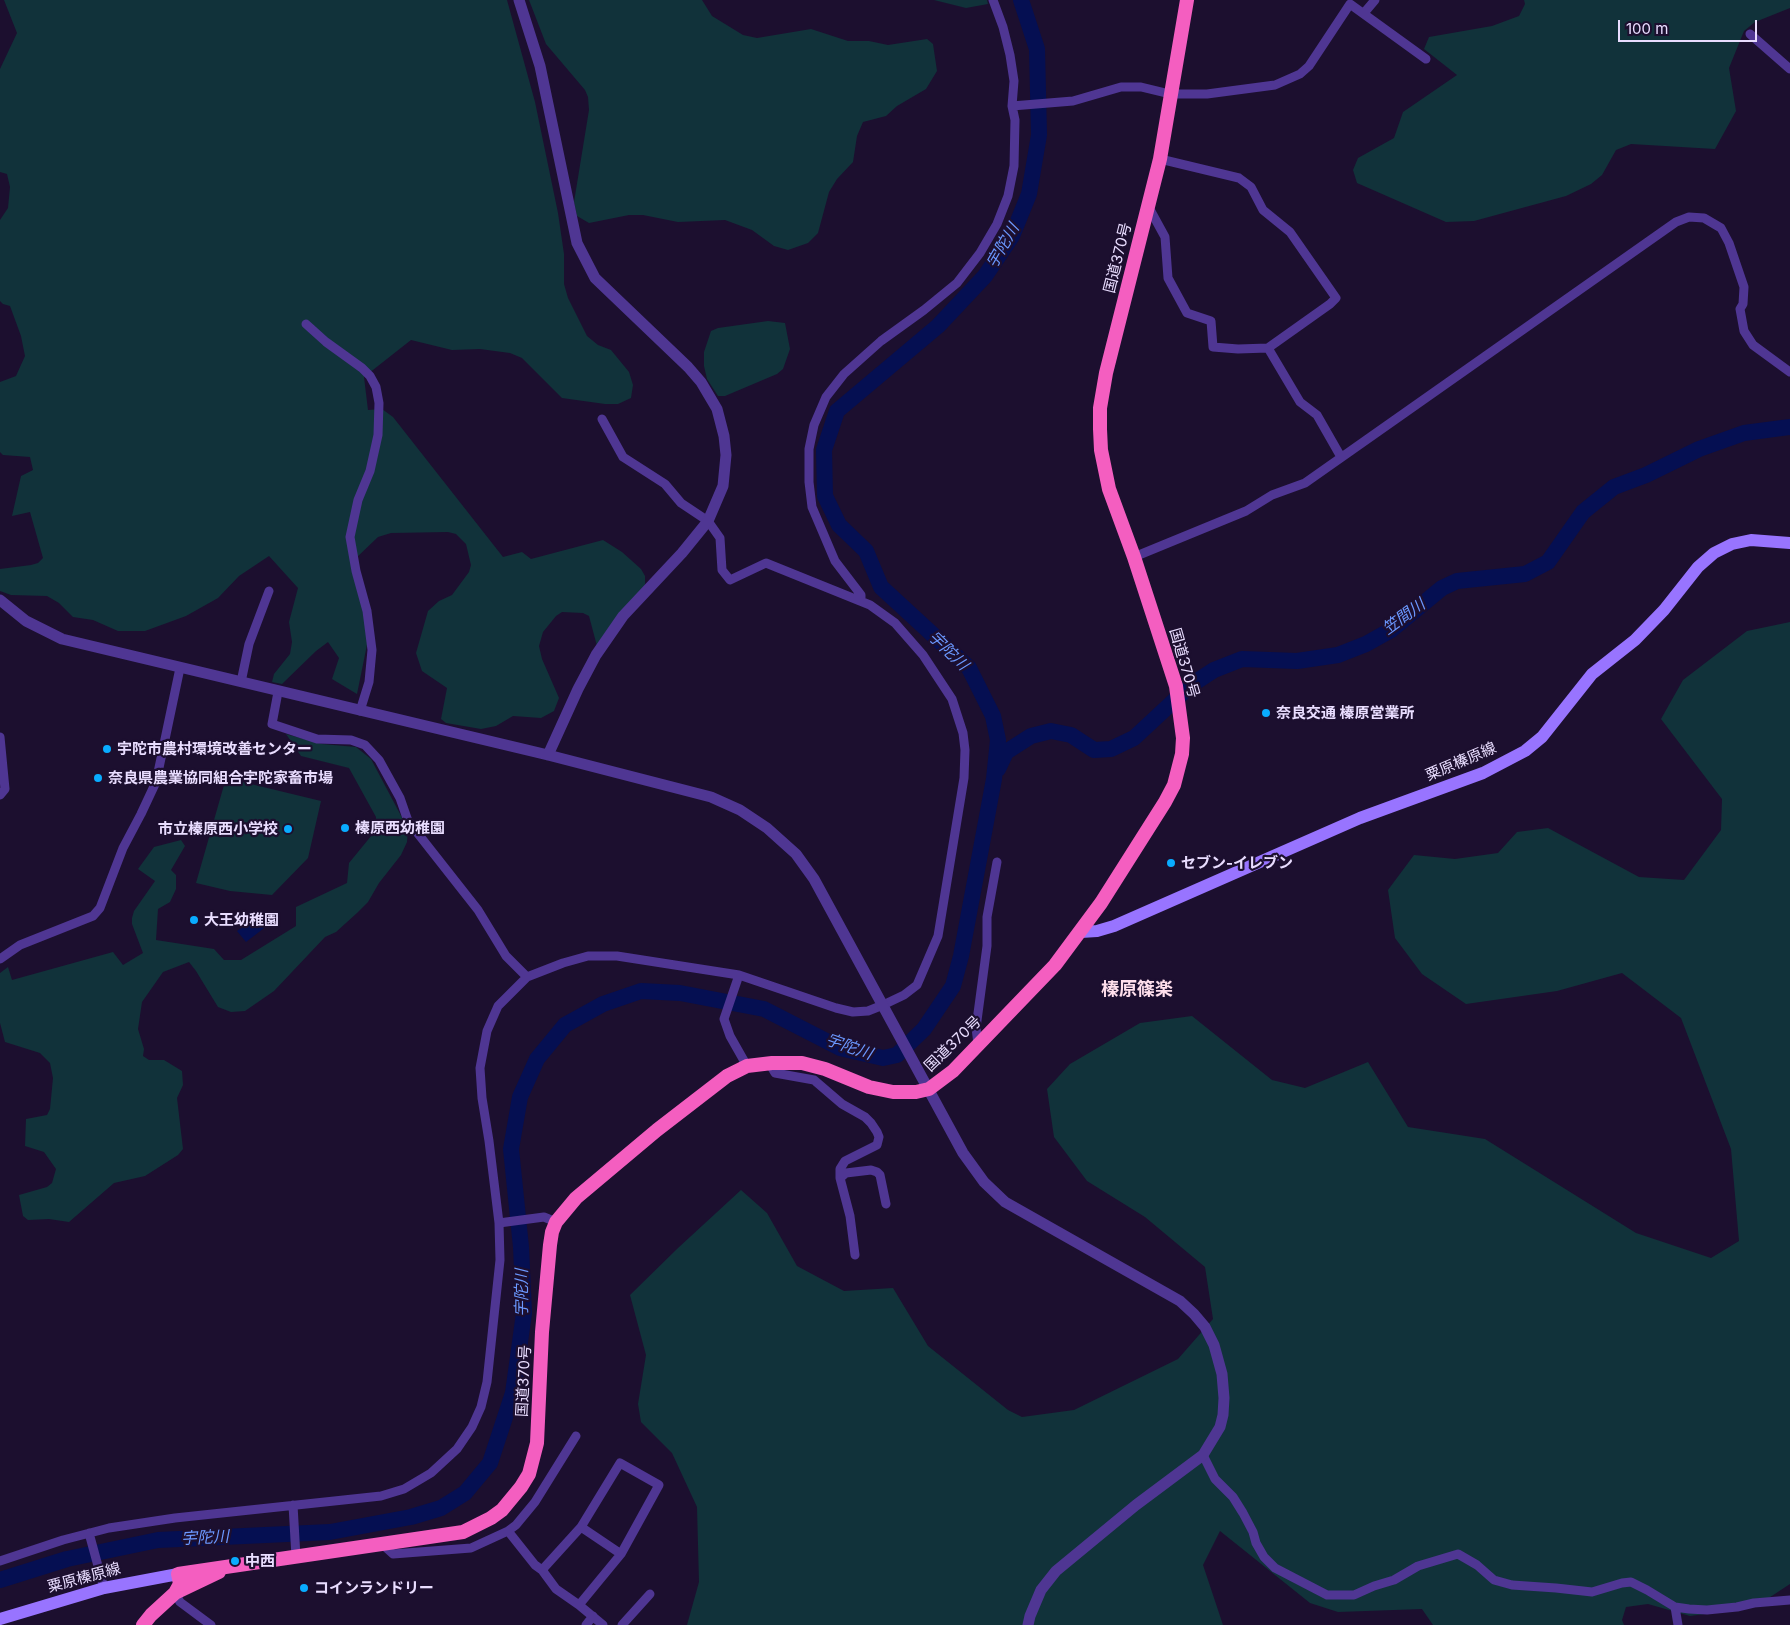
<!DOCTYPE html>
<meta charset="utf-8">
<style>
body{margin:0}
#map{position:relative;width:1790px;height:1625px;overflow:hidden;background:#1c0f2f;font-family:Inter,sans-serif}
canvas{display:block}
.scale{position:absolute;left:1618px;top:20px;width:139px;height:22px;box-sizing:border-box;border:2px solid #e9ddff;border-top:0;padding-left:6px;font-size:15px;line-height:18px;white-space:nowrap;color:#e9ddff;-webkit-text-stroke:4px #1c0f2f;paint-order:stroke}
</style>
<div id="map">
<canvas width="1790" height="1625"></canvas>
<div class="scale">100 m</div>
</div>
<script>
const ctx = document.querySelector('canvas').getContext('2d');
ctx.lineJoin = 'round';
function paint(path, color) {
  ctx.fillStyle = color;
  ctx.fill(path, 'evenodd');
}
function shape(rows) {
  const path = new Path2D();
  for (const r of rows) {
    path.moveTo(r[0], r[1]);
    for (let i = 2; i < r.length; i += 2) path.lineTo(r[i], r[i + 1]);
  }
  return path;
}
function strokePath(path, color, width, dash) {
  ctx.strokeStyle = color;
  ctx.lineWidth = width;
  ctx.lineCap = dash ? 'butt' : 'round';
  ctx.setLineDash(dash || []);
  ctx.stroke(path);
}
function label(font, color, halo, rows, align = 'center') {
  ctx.font = font + ' Inter,"Noto Sans JP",sans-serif';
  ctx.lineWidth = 4.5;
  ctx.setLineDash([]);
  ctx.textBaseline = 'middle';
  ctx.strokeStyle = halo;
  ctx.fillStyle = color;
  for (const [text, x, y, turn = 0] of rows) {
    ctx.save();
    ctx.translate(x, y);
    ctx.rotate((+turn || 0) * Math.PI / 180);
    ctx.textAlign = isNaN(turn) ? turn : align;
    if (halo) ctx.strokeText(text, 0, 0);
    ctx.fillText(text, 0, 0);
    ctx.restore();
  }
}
paint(shape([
 [4,0,507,0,535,102,558,213,564,254,564,284,568,298,587,336,598,345,611,350,629,372,633,385,631,398,618,404,605,404,562,398,522,358,510,353,480,349,452,350,411,340,364,377,368,410,382,409,393,417,503,557,522,552,531,559,603,540,622,552,641,569,645,576,645,584,643,590,597,646,589,616,583,613,562,612,556,616,543,632,539,646,542,659,559,698,554,711,541,718,513,716,496,726,481,729,446,723,441,719,447,688,422,671,416,653,428,611,439,601,452,595,469,572,471,565,466,544,456,534,448,532,391,533,378,537,354,560,371,625,357,694,332,679,339,658,328,642,316,651,282,684,272,682,274,674,290,654,292,642,289,622,298,588,269,556,239,576,218,598,186,616,145,631,118,631,93,620,73,617,59,603,47,596,11,595,0,591,0,569,31,565,38,563,43,558,30,512,12,516,21,476,33,470,30,457,3,455,0,452,0,382,16,376,25,356,21,336,10,306,3,304,0,301,0,220,8,208,10,187,7,174,0,172,0,69,17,33],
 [529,0,702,0,712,16,743,35,757,38,811,29,848,41,869,41,888,45,927,39,933,44,937,71,926,89,897,106,886,116,863,122,857,136,853,162,837,179,829,192,818,233,808,243,788,250,774,246,752,230,725,220,678,222,643,215,629,215,589,223,577,216,574,202,589,110,588,97,585,90,546,44],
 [934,0,987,0,988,4,966,8],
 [1524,0,1790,0,1790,8,1755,22,1744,31,1729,68,1736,111,1715,149,1631,144,1616,150,1602,175,1591,184,1566,196,1474,221,1446,222,1357,183,1353,170,1358,158,1394,138,1403,112,1457,75,1424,49,1429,37,1492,26,1519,16,1525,4],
 [768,321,785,323,790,349,783,369,777,374,725,396,718,396,707,379,704,366,704,352,711,331,718,328],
 [1790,622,1790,1584,1755,1607,1690,1616,1648,1604,1626,1607,1622,1620,1624,1625,1433,1625,1422,1609,1338,1612,1310,1603,1220,1531,1203,1565,1223,1625,687,1625,699,1582,697,1507,672,1453,641,1422,638,1404,646,1355,630,1295,678,1248,741,1190,767,1213,797,1266,844,1291,893,1288,928,1346,1008,1410,1022,1417,1074,1410,1178,1359,1213,1319,1205,1267,1145,1217,1087,1181,1054,1137,1047,1089,1070,1064,1140,1023,1192,1016,1272,1080,1305,1088,1368,1062,1408,1127,1485,1139,1636,1233,1711,1258,1739,1241,1731,1149,1681,1018,1622,973,1557,991,1466,1004,1422,974,1395,938,1388,890,1414,855,1455,859,1498,853,1517,832,1548,828,1639,877,1684,880,1721,830,1722,799,1661,719,1683,680,1747,631],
 [286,734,322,744,356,747,371,759,408,829,407,842,401,855,379,883,368,902,357,913,336,932,325,937,274,991,245,1011,231,1012,218,1007,196,971,189,962,163,972,142,1002,138,1029,144,1049,143,1056,149,1060,164,1060,182,1071,183,1085,177,1098,183,1149,178,1155,145,1176,114,1183,69,1222,49,1219,28,1220,23,1216,19,1195,47,1187,52,1183,56,1169,44,1152,25,1146,26,1119,47,1115,50,1109,53,1078,50,1063,40,1053,5,1042,0,1023,0,973,8,967,12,980,113,952,123,965,143,953,132,924,132,918,134,911,155,881,138,869,154,847,181,840,185,846,171,870,176,875,176,889,170,902,158,909,156,940,214,949,224,960,241,960,296,926,296,907,347,883,349,863,376,830,376,817,349,768,301,756],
 [226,778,321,801,308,858,272,895,230,891,196,883]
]), '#11323a');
paint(shape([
 [264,911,272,922,246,942,237,931]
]), '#050f52');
strokePath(shape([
 [998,769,1006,752,1031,736,1051,731,1071,735,1094,750,1111,749,1134,738,1191,685,1214,670,1242,659,1297,661,1338,655,1366,644,1391,630,1442,588,1457,581,1525,574,1548,562,1583,512,1614,487,1646,475,1699,449,1744,433,1790,427],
 [0,1580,67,1559,158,1540,330,1532,411,1517,441,1508,465,1493,490,1463,513,1393,524,1313,521,1247,511,1149,520,1097,537,1059,565,1025,603,1004,641,991,680,993,764,1009,840,1048,883,1058,897,1055,924,1029,953,986,961,956,994,779,998,740,993,716,969,668,881,587,866,551,839,525,825,496,824,450,837,411,938,326,985,276,1012,236,1029,194,1039,135,1037,49,1021,0]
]), '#050f52', 16);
strokePath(shape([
 [1364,13,1375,0],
 [1750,34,1790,69],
 [1012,106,1073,101,1121,87,1141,87,1170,94,1207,94,1275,85,1300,74,1309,66,1350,4,1426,59],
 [1147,204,1165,237,1168,278,1187,313,1211,321,1213,347,1238,349,1268,348,1330,304,1336,298,1290,232,1263,210,1251,187,1239,178,1160,159],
 [306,324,326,342,362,368,370,376,376,387,379,403,378,435,370,471,358,500,350,537,356,571,367,611,372,650,369,682,360,711],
 [1268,348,1300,402,1317,415,1341,457],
 [1134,557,1246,511,1272,495,1305,483,1676,222,1689,217,1704,218,1721,228,1729,243,1744,287,1743,304,1740,309,1744,331,1753,345,1790,372],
 [861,601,861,595,835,561,812,507,809,482,809,449,814,425,826,397,844,374,881,341,924,310,957,283,980,253,997,224,1008,196,1014,166,1015,120,1012,106,1014,81,1010,55,1003,27,993,0],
 [241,682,249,644,269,591],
 [278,692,272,724,317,739,351,740,365,745,379,760,400,798,408,821,478,910,506,956,527,977],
 [0,737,5,789,0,795],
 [0,959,20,945,93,916,100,908,123,848,141,814,156,782,180,668],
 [739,975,724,1019,730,1036,747,1066],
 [978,1044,976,1028,987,946,987,917,997,862],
 [772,1063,772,1068,775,1073,814,1080,842,1104,865,1117,871,1123,877,1132,879,1137,877,1145,845,1161,840,1169,840,1178,850,1216,855,1255],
 [840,1178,846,1173,871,1170,877,1172,880,1175,886,1204],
 [499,1223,544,1217,556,1222],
 [1203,1455,1215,1479,1233,1497,1243,1513,1253,1532,1256,1543,1264,1557,1275,1568,1327,1595,1354,1595,1374,1586,1394,1580,1418,1566,1458,1554,1477,1565,1494,1580,1512,1585,1556,1588,1592,1592,1622,1583,1631,1582,1647,1590,1675,1607,1689,1609,1707,1610,1737,1607,1754,1603,1790,1600],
 [293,1505,296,1557],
 [508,1531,516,1525,535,1502,576,1436],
 [89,1533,104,1588],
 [382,1544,393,1554,471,1548,508,1531,535,1565,542,1570,581,1527,621,1554,659,1485,620,1463,581,1527],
 [0,1561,63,1540,109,1528,175,1518,381,1496,404,1489,431,1473,457,1449,472,1427,481,1407,487,1382,500,1260,499,1223,489,1141,482,1098,480,1068,487,1031,498,1006,527,977,563,963,588,956,617,956,739,975,836,1008,853,1012,868,1011,883,1005,904,995,917,985,938,936,964,778,965,750,963,733,952,699,923,655,895,623,870,605,766,563,730,580,722,570,720,538,708,521,681,503,665,484,623,457,602,419],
 [542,1570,556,1589,579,1605,603,1625],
 [175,1593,180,1602,211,1625],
 [579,1605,621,1554],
 [1675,1607,1678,1625],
 [586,1625,593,1616],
 [622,1625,650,1594]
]), '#4f3693', 9);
strokePath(shape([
 [519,0,540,66,577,243,595,278,688,367,701,382,717,409,724,436,726,455,723,486,708,521,682,553,623,616,596,655,578,689,548,755],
 [0,600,26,621,62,639,548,755,711,797,740,810,767,828,796,854,814,879,963,1153,984,1182,1005,1202,1180,1301,1194,1314,1205,1327,1214,1345,1222,1374,1224,1398,1223,1415,1220,1427,1203,1455,1136,1505,1056,1571,1041,1590,1030,1616,1028,1625]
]), '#4f3693', 11);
strokePath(shape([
 [1081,932,1097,931,1114,926,1360,818,1483,773,1525,751,1542,737,1592,674,1635,640,1664,610,1698,567,1714,553,1732,544,1751,540,1790,543],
 [0,1619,104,1588,178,1574]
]), '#9874ff', 12);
strokePath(shape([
 [175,1593,219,1572],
 [143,1625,151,1615,175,1593,180,1584,178,1574,463,1532,491,1518,502,1510,521,1487,529,1474,537,1443,542,1332,550,1245,552,1232,556,1222,576,1198,657,1130,727,1076,747,1066,772,1063,802,1063,825,1069,869,1087,893,1092,916,1092,929,1089,953,1071,1055,965,1101,903,1165,802,1174,785,1182,754,1183,738,1176,686,1134,557,1109,489,1101,450,1100,429,1100,408,1106,373,1160,159,1187,0]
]), '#f45ec0', 14);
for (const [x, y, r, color] of [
 [1266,713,5,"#09acff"],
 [107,749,5,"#09acff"],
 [98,778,5,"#09acff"],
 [345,828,5,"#09acff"],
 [288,829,5,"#09acff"],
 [1171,863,5,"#09acff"],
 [194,920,5,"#09acff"],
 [235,1561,5,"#09acff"],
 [304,1588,5,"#09acff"]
]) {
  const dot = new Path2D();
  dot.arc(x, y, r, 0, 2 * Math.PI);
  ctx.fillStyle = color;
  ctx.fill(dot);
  strokePath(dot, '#1c0f2f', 2);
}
label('15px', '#e9ddff', '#1c0f2f', [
 ["国道370号",1118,258,-76],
 ["国道370号",1184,663,74],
 ["粟原榛原線",1461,762,-23],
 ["国道370号",953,1044,-44],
 ["国道370号",524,1381,-87],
 ["粟原榛原線",84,1578,-15]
]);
label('bold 15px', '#e9ddff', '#1c0f2f', [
 ["奈良交通 榛原営業所",1276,713],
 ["宇陀市農村環境改善センター",117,749],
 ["奈良県農業協同組合宇陀家畜市場",108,778],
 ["榛原西幼稚園",355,828],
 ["市立榛原西小学校",278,829,"right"],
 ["セブン-イレブン",1181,863],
 ["大王幼稚園",204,920],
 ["中西",245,1561],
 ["コインランドリー",314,1588]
], 'left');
label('italic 16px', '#6b98ff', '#1c0f2f', [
 ["宇陀川",1003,246,-60],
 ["笠間川",1404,617,-36],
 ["宇陀川",948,651,44],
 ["宇陀川",849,1047,19],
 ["宇陀川",522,1293,-90],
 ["宇陀川",205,1538,-3]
]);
label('bold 18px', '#ffdfec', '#1c0f2f', [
 ["榛原篠楽",1137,990]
]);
</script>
